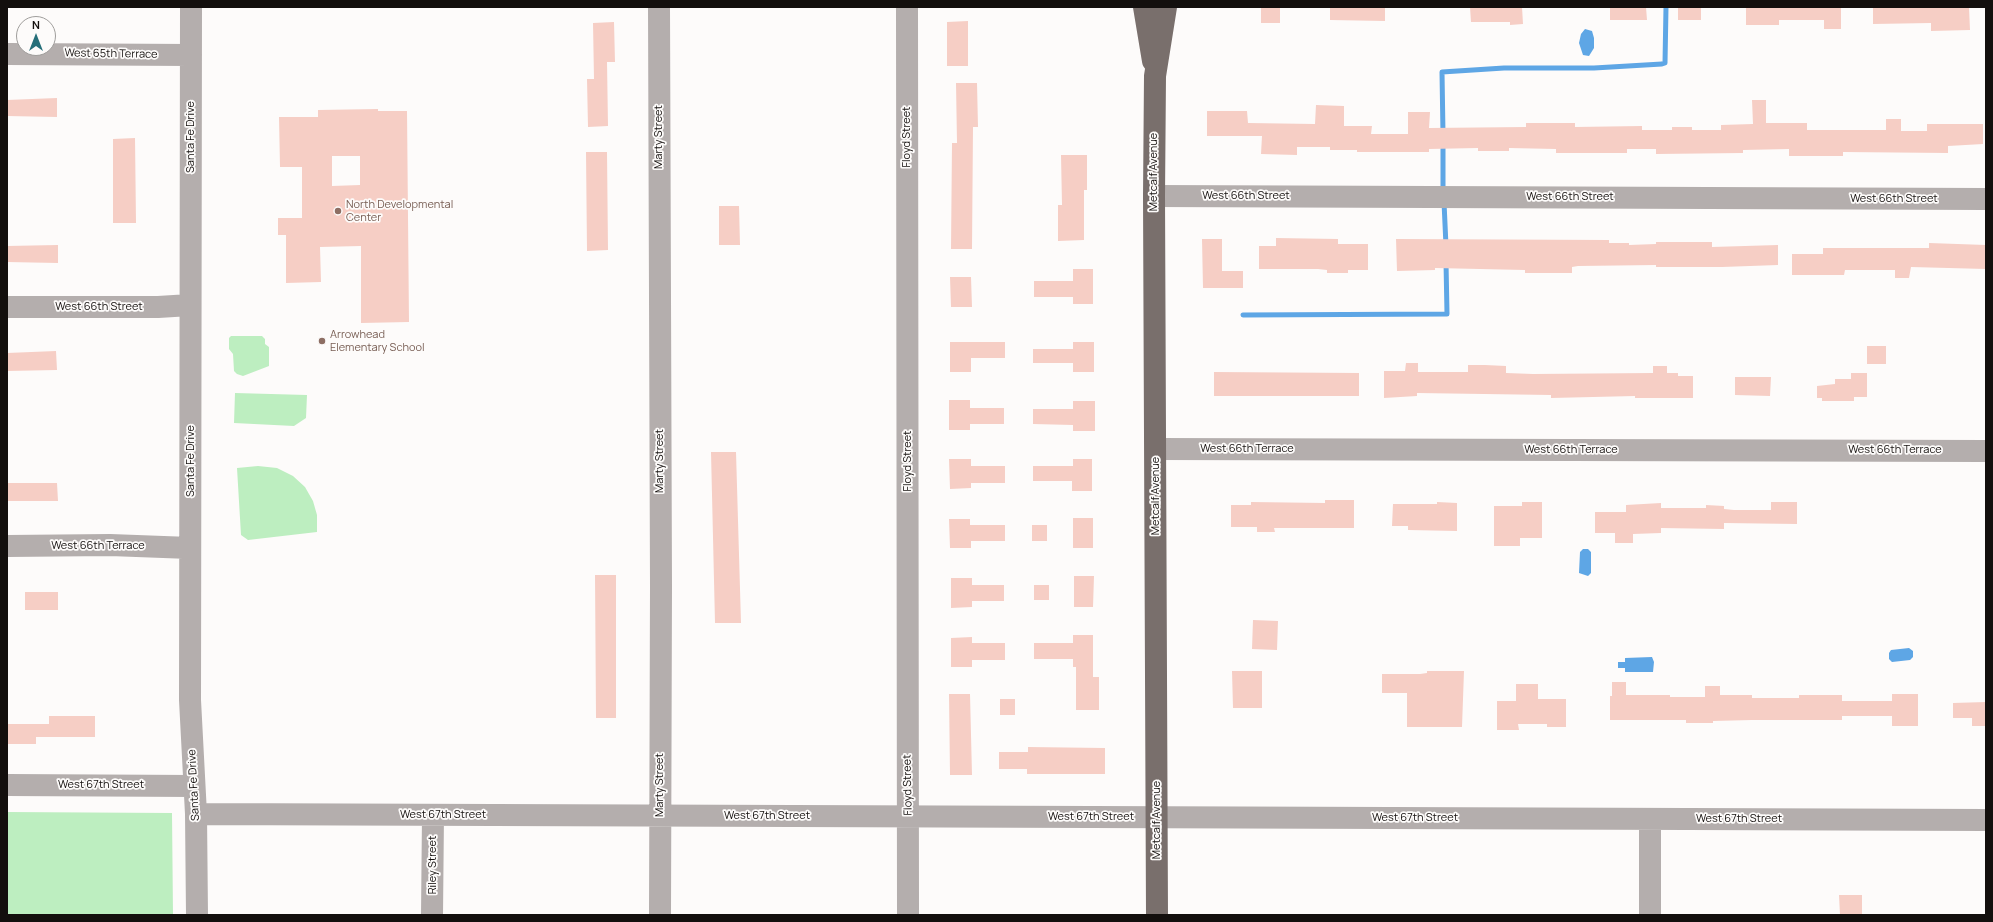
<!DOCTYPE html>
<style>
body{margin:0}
#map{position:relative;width:1993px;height:922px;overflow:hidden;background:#fdfbfa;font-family:Manrope,sans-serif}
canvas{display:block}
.frame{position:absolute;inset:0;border:8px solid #130f0d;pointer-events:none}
.north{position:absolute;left:16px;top:16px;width:40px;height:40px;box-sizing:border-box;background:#fdfbfa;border:1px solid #9f9d9b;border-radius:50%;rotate:0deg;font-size:11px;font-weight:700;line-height:16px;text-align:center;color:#130f0d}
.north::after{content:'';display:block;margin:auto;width:14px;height:18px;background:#266f79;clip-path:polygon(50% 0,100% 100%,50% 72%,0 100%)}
</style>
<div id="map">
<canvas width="1993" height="922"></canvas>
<div class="frame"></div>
<div class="north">N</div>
</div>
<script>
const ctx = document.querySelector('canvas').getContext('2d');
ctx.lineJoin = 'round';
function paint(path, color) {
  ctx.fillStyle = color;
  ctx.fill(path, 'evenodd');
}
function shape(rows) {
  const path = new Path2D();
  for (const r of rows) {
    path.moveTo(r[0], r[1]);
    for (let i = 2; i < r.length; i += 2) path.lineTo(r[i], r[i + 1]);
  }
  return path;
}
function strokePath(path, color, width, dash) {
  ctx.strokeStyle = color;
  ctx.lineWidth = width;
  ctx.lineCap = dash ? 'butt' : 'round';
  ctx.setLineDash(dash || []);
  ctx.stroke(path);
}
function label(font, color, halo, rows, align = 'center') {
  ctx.font = font + ' Manrope,sans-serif';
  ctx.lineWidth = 3.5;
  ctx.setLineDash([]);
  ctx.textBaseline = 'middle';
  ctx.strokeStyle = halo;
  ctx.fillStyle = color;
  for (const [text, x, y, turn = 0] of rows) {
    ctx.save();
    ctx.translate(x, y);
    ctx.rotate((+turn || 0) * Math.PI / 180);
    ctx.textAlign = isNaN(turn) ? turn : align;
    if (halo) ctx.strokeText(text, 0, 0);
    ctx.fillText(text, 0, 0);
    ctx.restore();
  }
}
paint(shape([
 [231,336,262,336,265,339,265,344,269,347,269,366,243,376,237,374,234,371,233,354,229,349,229,338],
 [235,393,307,395,306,418,294,426,234,423],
 [258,466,277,468,293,476,305,487,313,501,317,515,317,532,248,540,241,535,237,468],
 [7,812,172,813,173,915,7,915]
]), '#bdeec0');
paint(shape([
 [1585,29,1592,31,1594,38,1594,48,1589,56,1583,55,1579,43,1581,34],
 [1583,549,1588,549,1591,552,1591,573,1588,576,1579,573,1580,552],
 [1909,648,1913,651,1913,657,1910,660,1892,662,1889,659,1889,653,1891,650],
 [1652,657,1654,662,1653,672,1625,672,1625,668,1618,668,1618,662,1625,662,1625,658]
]), '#5ea6e5');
strokePath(shape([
 [1443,134,1442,72,1504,68,1594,68,1662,64,1665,63,1666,7],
 [1443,142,1443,192],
 [1444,202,1446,246],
 [1243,315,1447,314,1446,262]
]), '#5ea6e5', 5);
paint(shape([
 [1261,7,1280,7,1280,23,1261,23],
 [1330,7,1385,7,1385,21,1330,20],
 [1470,7,1522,7,1523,24,1510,25,1510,22,1471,22],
 [1610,7,1646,7,1647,20,1610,20],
 [1678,7,1701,7,1701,20,1678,20],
 [1746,7,1841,7,1841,29,1824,29,1824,20,1779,20,1779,25,1746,25],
 [1873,7,1969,7,1970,30,1931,31,1931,23,1873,24],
 [968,21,968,66,947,66,947,22],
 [614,22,615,62,607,62,608,126,588,127,587,79,594,79,593,23],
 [956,83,977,83,978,127,973,127,972,249,951,249,952,143,957,143],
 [57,98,57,117,7,116,7,100],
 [1752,100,1766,100,1766,123,1807,123,1807,130,1886,130,1886,119,1901,119,1901,131,1927,131,1927,124,1983,124,1983,144,1948,146,1948,153,1843,152,1843,156,1789,156,1789,149,1743,150,1743,153,1656,154,1656,149,1627,149,1627,153,1556,153,1556,149,1509,148,1509,151,1478,151,1478,148,1429,149,1429,152,1357,152,1357,150,1330,150,1330,147,1297,147,1297,155,1261,154,1262,136,1207,136,1207,111,1247,111,1248,123,1315,124,1316,105,1344,106,1344,126,1372,126,1371,134,1408,134,1408,112,1430,112,1429,128,1526,127,1526,123,1575,123,1575,127,1642,126,1642,130,1672,130,1672,127,1692,127,1692,130,1721,130,1721,125,1753,124],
 [378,109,378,111,407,111,409,322,361,323,361,246,320,247,321,282,286,283,286,235,278,235,278,218,302,218,302,167,280,167,279,117,318,117,318,110],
 [332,156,360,156,360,185,332,186],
 [135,138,136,223,113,223,113,139],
 [586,152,607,152,608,250,587,251],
 [1061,155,1087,155,1087,190,1084,190,1084,240,1058,241,1058,205,1062,205],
 [719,206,739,206,740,245,719,245],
 [1276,238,1338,239,1338,244,1368,244,1368,270,1348,270,1348,273,1327,273,1327,270,1318,269,1259,269,1259,246,1276,246],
 [1202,239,1222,239,1222,271,1243,271,1243,288,1203,288],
 [1396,239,1609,240,1609,243,1629,243,1629,245,1656,244,1656,242,1712,242,1712,247,1778,245,1778,265,1722,267,1656,267,1656,265,1578,266,1572,267,1572,273,1525,273,1525,270,1435,268,1435,270,1397,271],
 [1929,243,1986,245,1986,269,1911,267,1909,278,1895,278,1895,270,1845,270,1844,275,1792,275,1792,254,1823,254,1823,248,1929,248],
 [58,245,58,263,7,262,7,246],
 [1073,269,1093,269,1093,304,1073,304,1073,297,1034,297,1034,281,1073,281],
 [950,277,971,277,972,307,951,307],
 [950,342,1005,342,1005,358,971,358,971,372,950,372],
 [1073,342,1094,342,1094,372,1073,372,1073,363,1033,363,1033,349,1073,349],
 [1867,346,1886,346,1886,364,1867,364],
 [56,351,57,370,7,371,7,353],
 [1406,363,1418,363,1418,372,1468,372,1468,365,1485,365,1506,366,1506,373,1533,374,1653,373,1653,366,1667,366,1667,373,1678,373,1678,376,1693,376,1693,398,1635,398,1635,396,1551,398,1551,395,1417,393,1417,396,1384,398,1384,371,1405,371],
 [1214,372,1359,373,1359,396,1214,396],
 [1851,373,1867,373,1867,397,1854,397,1854,401,1822,401,1822,398,1817,398,1817,386,1835,384,1835,379,1851,379],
 [1735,377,1771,377,1770,396,1735,395],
 [949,400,970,400,970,408,1004,408,1004,424,970,424,970,430,949,430],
 [1073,401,1095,401,1095,431,1073,431,1073,425,1033,424,1033,409,1073,409],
 [711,452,736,452,741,623,715,623],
 [949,459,971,459,971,466,1005,466,1005,483,971,483,971,488,950,489],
 [1073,459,1092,459,1092,491,1072,491,1072,481,1033,481,1033,466,1073,466],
 [7,483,57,483,58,501,7,501],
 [1325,500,1354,500,1354,528,1274,528,1275,532,1257,532,1257,527,1231,527,1231,505,1251,505,1251,502,1325,503],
 [1437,502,1457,503,1457,531,1408,530,1408,526,1392,526,1393,504,1437,504],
 [1522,502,1542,502,1542,538,1520,538,1520,546,1494,546,1494,506,1522,506],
 [1771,502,1797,502,1797,524,1724,523,1724,529,1661,528,1661,533,1633,534,1633,543,1615,543,1615,533,1595,533,1595,512,1626,512,1626,505,1661,503,1661,508,1706,508,1706,505,1724,506,1724,509,1734,510,1771,510],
 [1073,518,1093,518,1093,548,1073,548],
 [949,519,970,519,970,525,1005,525,1005,541,971,541,971,548,950,548],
 [1032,525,1047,525,1047,541,1032,541],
 [595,575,616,575,616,718,596,718],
 [1074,576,1094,576,1093,607,1074,607],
 [951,578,972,578,972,585,1004,585,1004,601,972,601,972,607,951,608],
 [1034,585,1049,585,1049,600,1034,600],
 [25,592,58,592,58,610,25,610],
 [1253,620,1278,621,1277,650,1252,649],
 [1073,635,1093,635,1093,677,1099,677,1099,710,1076,710,1076,667,1073,667,1073,659,1034,659,1034,643,1073,643],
 [972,637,972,643,1005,643,1005,660,972,660,972,667,951,667,951,638],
 [1232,671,1262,671,1262,708,1233,708],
 [1427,671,1464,671,1462,727,1407,727,1407,693,1382,693,1382,674,1420,674,1427,673],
 [1612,682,1626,682,1626,695,1670,695,1670,697,1705,697,1705,686,1720,686,1720,695,1752,695,1752,698,1799,698,1799,695,1842,695,1842,701,1892,701,1892,694,1918,694,1918,726,1892,726,1892,716,1842,716,1842,720,1752,720,1713,721,1713,723,1686,723,1686,720,1610,720,1610,696,1612,696],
 [1516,684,1538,684,1538,699,1566,699,1566,727,1547,727,1547,724,1518,724,1519,730,1497,730,1497,701,1516,701],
 [949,694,970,694,972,775,950,775],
 [1000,699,1015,699,1015,715,1000,715],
 [1986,702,1986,726,1972,726,1972,718,1953,718,1953,703],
 [49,716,95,716,95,737,36,737,36,744,7,744,7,724,49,724],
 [1028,747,1105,748,1105,774,1027,774,1027,769,999,769,999,752,1028,752],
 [1839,895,1862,895,1862,915,1840,915]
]), '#f6cec5');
strokePath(shape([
 [191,7,190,700,196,814,197,915],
 [659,7,661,586,660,915],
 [907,7,908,915],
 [7,54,191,55],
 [1154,196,1986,199],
 [7,307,158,307,190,305],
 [1156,449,1986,451],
 [7,546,110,545,190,548],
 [7,785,194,786],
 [196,814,1986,820],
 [1650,819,1650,915],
 [432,915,433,815]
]), '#b4aead', 22);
strokePath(shape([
 [1144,7,1153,61],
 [1157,915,1154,196,1155,76,1166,7]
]), '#796f6c', 22);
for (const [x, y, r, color] of [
 [338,211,4,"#8d6e63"],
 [322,341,4,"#8d6e63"]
]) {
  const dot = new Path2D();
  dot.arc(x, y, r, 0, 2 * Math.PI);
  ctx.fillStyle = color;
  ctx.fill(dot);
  strokePath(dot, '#fdfbfa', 1.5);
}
label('11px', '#130f0d', '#fdfbfa', [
 ["West 65th Terrace",111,54,1],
 ["Santa Fe Drive",191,137,-90],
 ["Marty Street",659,137,-90],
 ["Floyd Street",907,137,-90],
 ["Metcalf Avenue",1154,172,-90],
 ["West 66th Street",1246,196],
 ["West 66th Street",1570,197],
 ["West 66th Street",1894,199],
 ["West 66th Street",99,307],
 ["West 66th Terrace",1247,449],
 ["West 66th Terrace",1571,450],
 ["West 66th Terrace",1895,450],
 ["Santa Fe Drive",191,461,-90],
 ["Marty Street",660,461,-90],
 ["Floyd Street",908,461,-90],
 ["Metcalf Avenue",1156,496,-90],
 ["West 66th Terrace",98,546],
 ["West 67th Street",101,785],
 ["Santa Fe Drive",194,785,-93],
 ["Marty Street",660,785,-90],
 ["Floyd Street",908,785,-91],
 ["West 67th Street",443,815],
 ["West 67th Street",767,816],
 ["West 67th Street",1091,817],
 ["West 67th Street",1415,818],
 ["West 67th Street",1739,819],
 ["Metcalf Avenue",1157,820,-90],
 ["Riley Street",433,865,-90]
]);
label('11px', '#785e54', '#fdfbfa', [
 ["North Developmental",346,205],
 ["Center",346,218],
 ["Arrowhead",330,335],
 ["Elementary School",330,348]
], 'left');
</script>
